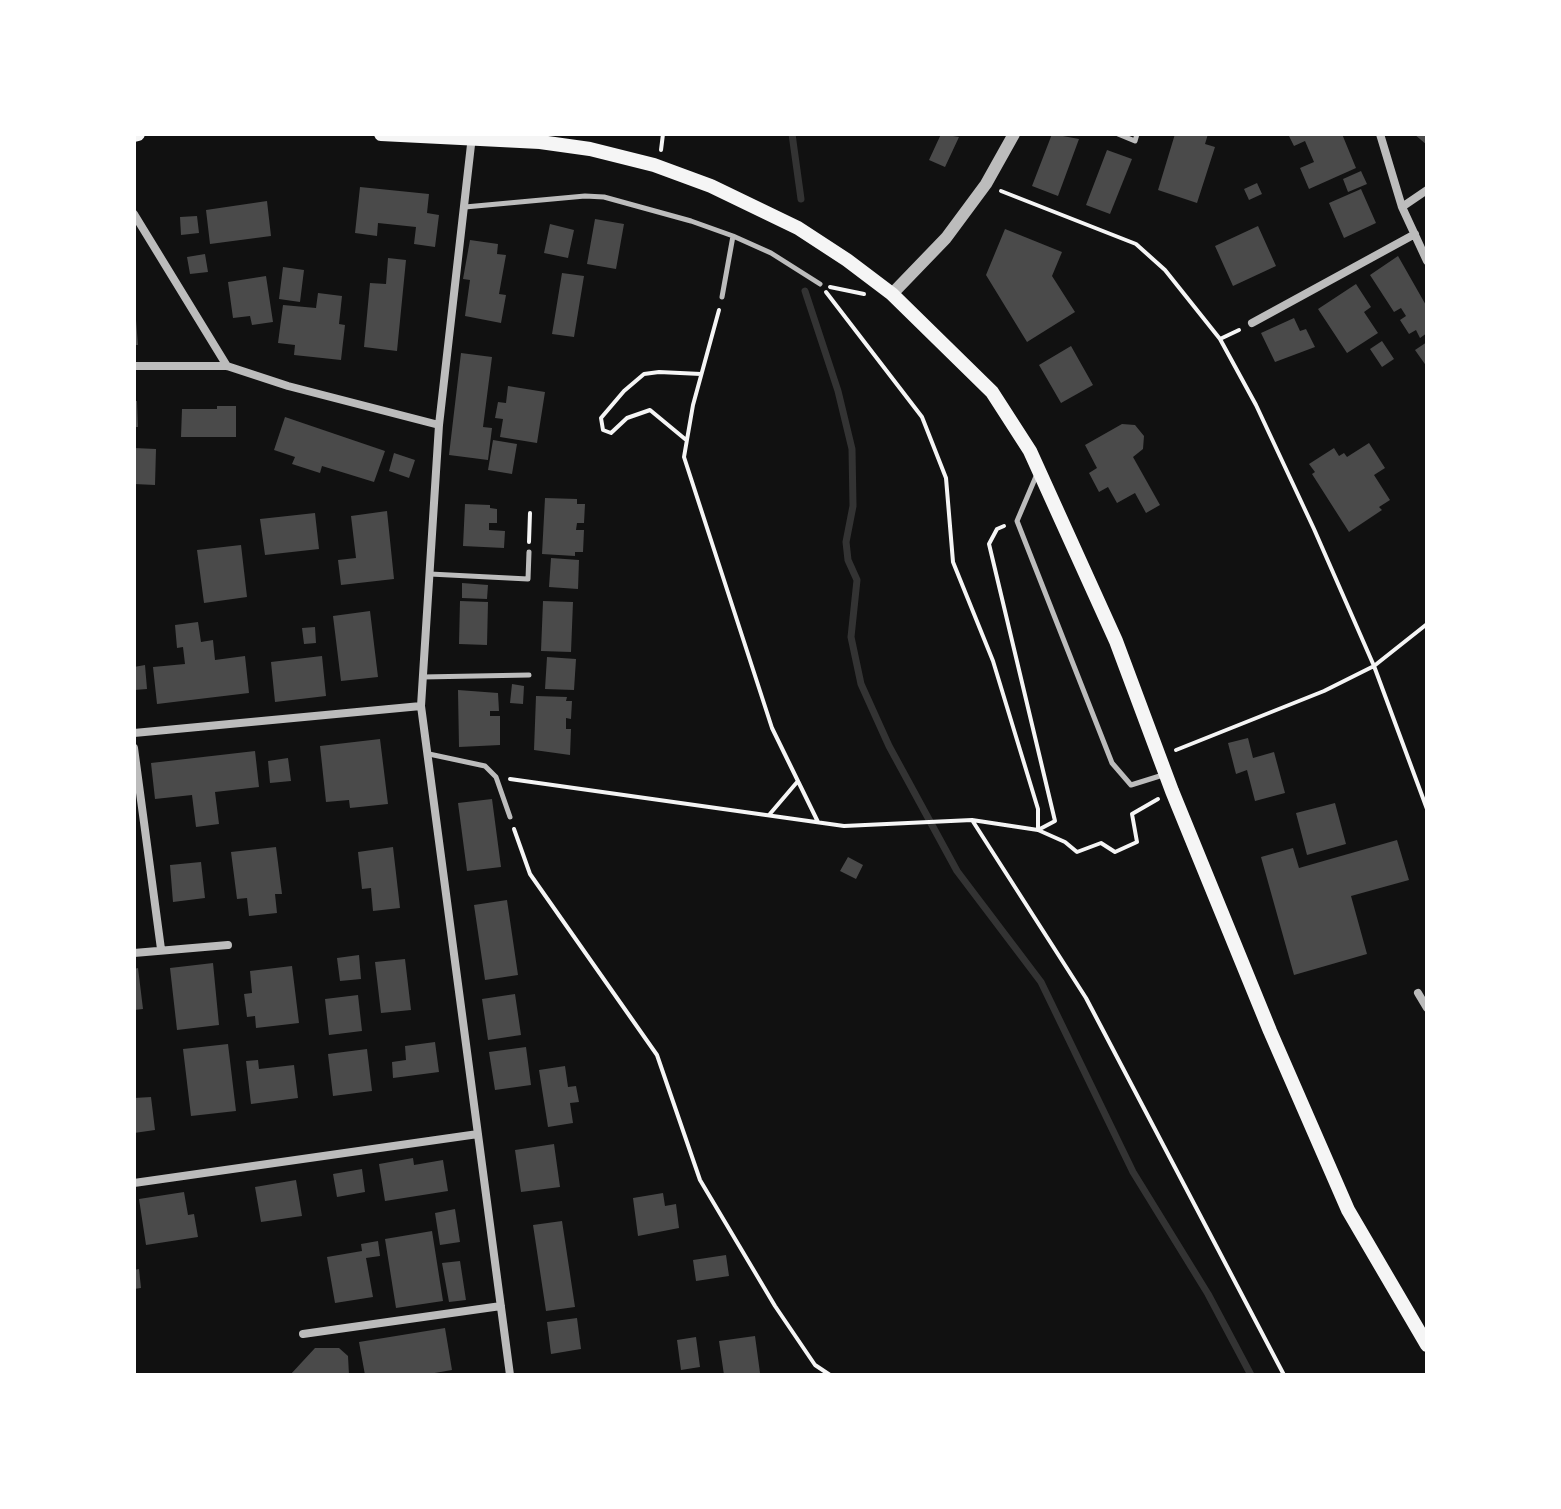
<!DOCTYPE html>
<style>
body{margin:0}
#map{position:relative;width:1561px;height:1509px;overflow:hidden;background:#111;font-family:Bitter,serif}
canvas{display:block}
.frame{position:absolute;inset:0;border:136px solid #fff;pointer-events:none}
</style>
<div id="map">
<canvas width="1561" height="1509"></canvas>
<div class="frame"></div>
</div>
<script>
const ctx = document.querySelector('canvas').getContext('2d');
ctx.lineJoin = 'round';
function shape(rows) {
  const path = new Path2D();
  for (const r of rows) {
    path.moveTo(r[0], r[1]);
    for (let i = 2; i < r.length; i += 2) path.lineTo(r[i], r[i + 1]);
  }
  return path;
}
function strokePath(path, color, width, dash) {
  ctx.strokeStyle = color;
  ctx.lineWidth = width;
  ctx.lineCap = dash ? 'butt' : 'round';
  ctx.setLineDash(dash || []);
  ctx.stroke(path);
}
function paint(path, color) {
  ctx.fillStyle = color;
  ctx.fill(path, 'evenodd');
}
strokePath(shape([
 [792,134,801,199],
 [805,291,838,391,852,449,853,506,846,542,848,560,857,580,851,637,861,684,889,746,957,871,1041,982,1133,1172,1208,1294,1251,1375]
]), '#333', 7);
paint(shape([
 [941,134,959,137,945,167,929,160],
 [1052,134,1079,139,1058,196,1032,186],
 [1175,134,1208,134,1205,144,1215,147,1197,203,1158,190],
 [1288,134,1342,134,1356,168,1309,189,1300,168,1314,162,1305,141,1294,146],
 [1414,134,1427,134,1427,145],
 [1107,150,1132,159,1110,214,1086,205],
 [1361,171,1367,184,1348,192,1343,179],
 [1257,183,1262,194,1249,200,1244,189],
 [360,187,429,194,427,213,439,215,435,247,414,244,416,227,378,223,377,236,355,233],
 [1361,189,1376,223,1344,238,1329,203],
 [267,201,271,236,210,244,206,210],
 [197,216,199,233,181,235,180,217],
 [595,219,624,224,616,269,587,264],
 [550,224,574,230,568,258,544,253],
 [1258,226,1276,266,1233,286,1215,246],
 [1005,229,1062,252,1052,276,1075,312,1027,342,986,275],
 [470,240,498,244,497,254,506,255,499,294,506,295,501,323,465,316,470,280,463,279],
 [205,254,208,272,190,274,187,257],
 [1398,256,1427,307,1427,333,1420,338,1416,330,1409,334,1400,320,1406,316,1401,308,1394,312,1370,275],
 [388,258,406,260,397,351,364,347,370,283,386,284],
 [283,267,304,270,300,302,279,299],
 [562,273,584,276,574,337,552,334],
 [266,276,273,322,252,325,250,316,233,318,228,282],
 [1356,284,1371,307,1364,312,1378,333,1347,353,1318,309],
 [318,293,342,296,339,324,345,325,341,360,294,355,295,345,278,343,283,305,316,308],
 [1294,318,1300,331,1306,329,1315,347,1275,362,1261,333],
 [136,320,138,345,134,345,134,321],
 [1382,341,1394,359,1382,367,1370,349],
 [1427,342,1427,367,1415,350],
 [1071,346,1093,385,1061,403,1039,365],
 [461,353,492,357,483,427,492,428,488,460,449,455],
 [508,386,545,392,537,443,500,437,503,419,495,418,498,402,506,403],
 [134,401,137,401,138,427,134,427],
 [217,406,236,406,236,437,181,437,182,409,217,409],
 [285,417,385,451,374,482,322,466,320,473,292,464,295,457,274,450],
 [1122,424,1135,425,1144,436,1143,449,1133,457,1160,505,1146,513,1135,493,1117,503,1108,487,1099,492,1089,473,1097,468,1085,445],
 [493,440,517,444,512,474,488,470],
 [1369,443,1385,468,1374,475,1390,500,1379,507,1382,510,1349,532,1312,474,1315,472,1309,464,1334,448,1339,456,1344,453,1347,457],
 [134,448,156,449,155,485,134,484],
 [394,453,415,460,409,478,389,471],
 [545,498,577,499,577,504,585,504,584,523,577,523,576,530,584,530,583,552,575,552,575,556,542,554],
 [465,504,490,505,490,508,497,509,497,523,489,523,489,530,505,531,504,548,463,546],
 [387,511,394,579,341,585,338,560,356,558,351,516],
 [315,513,319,549,265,555,260,519],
 [241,545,247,597,204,603,197,550],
 [551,558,579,560,578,589,549,587],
 [462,583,488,585,487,599,462,598],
 [460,601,488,602,487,645,459,644],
 [543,601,573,602,571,652,541,651],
 [370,611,378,677,341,681,333,616],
 [198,622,201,642,213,640,215,660,245,656,249,693,157,704,153,667,185,664,183,647,177,648,175,625],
 [315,627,316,643,304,644,302,628],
 [322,656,326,696,275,702,271,662],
 [547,657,576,659,574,690,545,689],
 [145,665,147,689,134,690,134,667],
 [512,684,524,686,523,704,510,703],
 [458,690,498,693,499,711,490,711,490,716,500,716,500,745,459,747],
 [536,696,567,697,566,701,572,701,571,719,566,718,566,729,571,729,570,755,534,750],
 [1248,738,1253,758,1274,752,1285,793,1255,801,1247,770,1236,774,1228,743],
 [380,739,388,804,350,808,349,800,326,802,320,746],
 [255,751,259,787,215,792,219,824,196,827,192,795,155,799,151,763],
 [288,758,291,781,270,783,268,761],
 [492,799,501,867,467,871,458,803],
 [1335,803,1346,844,1307,855,1296,813],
 [1397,840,1409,880,1351,896,1367,954,1294,975,1261,857,1293,848,1299,868],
 [276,847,282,894,275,894,277,913,249,916,247,898,237,899,231,852],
 [393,847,400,908,373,911,371,888,362,889,358,852],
 [848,857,863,865,856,879,840,871],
 [201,862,205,898,173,902,170,865],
 [507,900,518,975,485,980,474,905],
 [359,955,361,979,340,981,337,958],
 [405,959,411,1010,381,1013,375,962],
 [213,963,219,1025,177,1030,170,968],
 [292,966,299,1023,256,1028,255,1016,247,1017,244,994,252,993,250,971],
 [138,968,143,1009,134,1010,134,969],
 [515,994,521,1035,488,1040,482,999],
 [358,995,362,1031,329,1035,325,999],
 [435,1042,439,1072,393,1078,392,1062,406,1060,405,1046],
 [228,1044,236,1111,191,1116,183,1049],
 [526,1047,531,1085,495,1090,489,1052],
 [367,1049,372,1091,333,1096,328,1054],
 [258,1060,259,1069,294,1065,298,1098,251,1104,246,1061],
 [565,1066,568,1087,576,1086,579,1102,570,1103,573,1123,548,1127,539,1070],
 [151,1097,155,1130,134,1133,134,1098],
 [554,1144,560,1187,521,1192,515,1150],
 [413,1158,414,1165,443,1160,448,1191,385,1201,379,1164],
 [362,1169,365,1192,337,1197,333,1174],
 [296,1180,302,1216,261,1222,255,1187],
 [184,1192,188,1215,194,1214,198,1237,146,1245,139,1199],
 [663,1193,665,1206,676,1204,679,1228,638,1236,633,1198],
 [455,1209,460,1242,440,1245,435,1213],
 [562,1221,575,1307,546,1311,533,1225],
 [432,1231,443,1301,396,1308,385,1239],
 [378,1241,380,1256,366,1258,373,1297,335,1303,327,1257,362,1251,361,1244],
 [726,1255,729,1276,696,1281,693,1260],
 [460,1261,466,1300,449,1302,442,1263],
 [139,1269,141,1288,134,1289,134,1270],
 [577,1318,581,1349,551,1354,547,1322],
 [445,1328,452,1370,423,1375,365,1375,359,1342],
 [755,1336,760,1373,724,1375,719,1341],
 [696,1337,700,1367,681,1370,677,1340],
 [315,1348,339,1348,348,1356,349,1375,290,1375]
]), '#4a4a4a');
strokePath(shape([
 [661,150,663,134],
 [1001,191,1136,244,1165,270,1220,339,1256,405,1314,529,1374,666,1427,809],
 [830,287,864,294],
 [826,292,922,417,946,478,953,562,993,661,1038,809,1038,830],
 [719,310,693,405,684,457,772,728,818,822],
 [1220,339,1239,330],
 [685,439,650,410,627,418,611,433,603,430,601,418,624,391,644,374,659,372,701,374],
 [1004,526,997,529,989,544,1055,821,1038,830],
 [529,542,530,513],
 [1176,750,1324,691,1374,666,1427,624],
 [510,779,844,826,972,820,1038,830,1065,842,1077,852,1101,843,1115,852,1137,842,1132,814,1158,799],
 [769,815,798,781],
 [972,820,1086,998,1284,1375],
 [514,829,530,874,657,1055,700,1180,775,1306,815,1365,830,1375]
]), '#f5f5f5', 4);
strokePath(shape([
 [1118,134,1135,141,1137,134],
 [465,207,585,196,604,197,691,221,733,236,722,297],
 [733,236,771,253,820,284],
 [1037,474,1017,521,1112,763,1131,785,1163,775],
 [430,574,528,579,529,552],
 [422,677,529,675],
 [429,754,485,766,496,777,510,817]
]), '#bcbcbc', 5);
strokePath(shape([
 [1380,134,1402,207,1427,261],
 [472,136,439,425,421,706,510,1375],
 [1402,207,1427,190],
 [134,214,227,366],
 [1252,323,1415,234],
 [134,366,227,366,288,386,439,425],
 [134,733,421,706],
 [134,748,161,949],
 [134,953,228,945],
 [1418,993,1427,1008],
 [134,1183,478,1134],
 [303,1334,501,1306]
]), '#bcbcbc', 8);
strokePath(shape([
 [892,294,946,238,986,184,1014,134]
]), '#bcbcbc', 12);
strokePath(shape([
 [381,134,540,142,590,149,654,165,711,186,798,228,847,260,892,294,992,392,1030,451,1116,641,1172,791,1270,1031,1348,1210,1427,1345],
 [134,135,138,134]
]), '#f5f5f5', 14);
</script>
